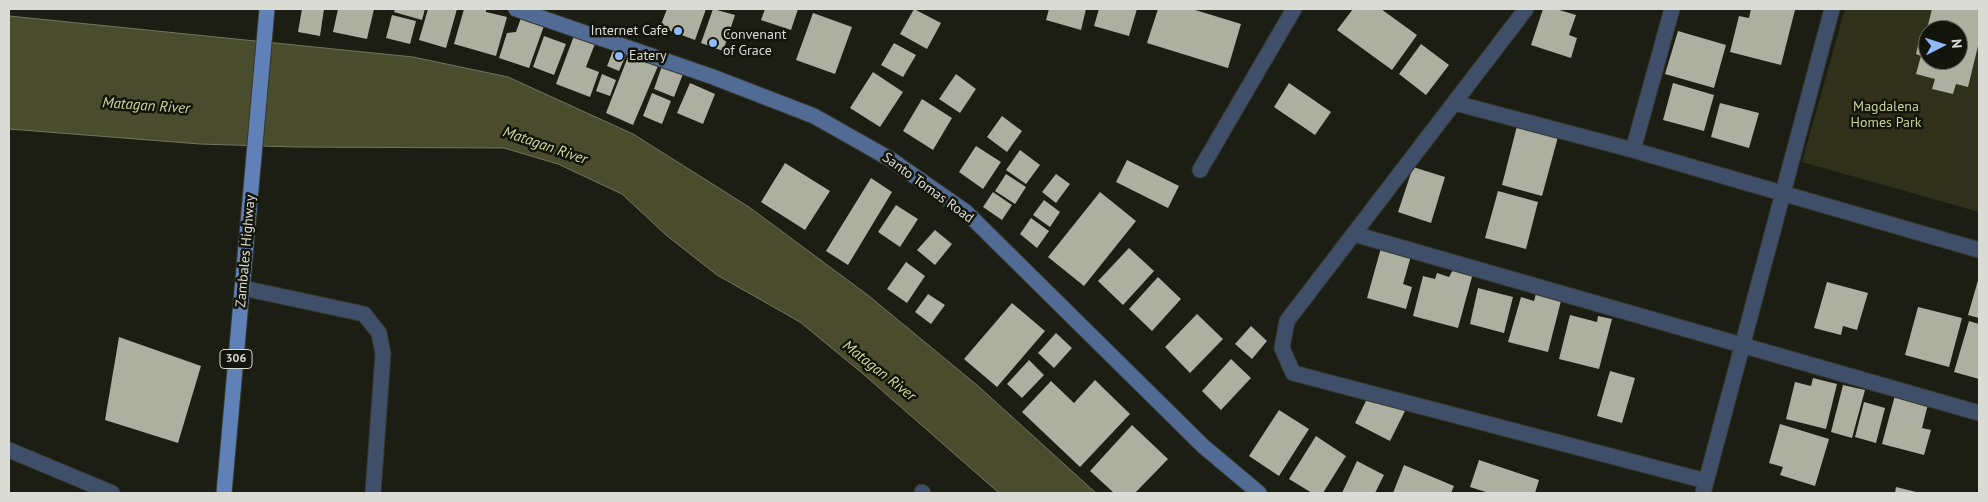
<!DOCTYPE html>
<style>
body{margin:0}
#map{position:relative;width:1988px;height:502px;overflow:hidden;background:#1c1e13;font-family:"PT Sans",sans-serif}
canvas{display:block}
.frame{position:absolute;inset:0;border:10px solid #dadbd4;pointer-events:none}
.north{position:absolute;left:1918px;top:20px;width:50px;height:50px;box-sizing:border-box;background:#13140a;border:1px solid #63645b;border-radius:50%;rotate:85deg;font-size:14px;font-weight:700;line-height:20px;text-align:center;color:#dadbd4}
.north::after{content:'';display:block;margin:auto;width:18px;height:22px;background:#8eb9fd;clip-path:polygon(50% 0,100% 100%,50% 72%,0 100%)}
</style>
<div id="map">
<canvas width="1988" height="502"></canvas>
<div class="frame"></div>
<div class="north">N</div>
</div>
<script>
const ctx = document.querySelector('canvas').getContext('2d');
ctx.lineJoin = 'round';
function paint(path, color) {
  ctx.fillStyle = color;
  ctx.fill(path, 'evenodd');
}
function shape(rows) {
  const path = new Path2D();
  for (const r of rows) {
    path.moveTo(r[0], r[1]);
    for (let i = 2; i < r.length; i += 2) path.lineTo(r[i], r[i + 1]);
  }
  return path;
}
function strokePath(path, color, width, dash) {
  ctx.strokeStyle = color;
  ctx.lineWidth = width;
  ctx.lineCap = dash ? 'butt' : 'round';
  ctx.setLineDash(dash || []);
  ctx.stroke(path);
}
function label(font, color, halo, rows, align = 'center') {
  ctx.font = font + ' "PT Sans",sans-serif';
  ctx.lineWidth = 5;
  ctx.setLineDash([]);
  ctx.textBaseline = 'middle';
  ctx.strokeStyle = halo;
  ctx.fillStyle = color;
  for (const [text, x, y, turn = 0] of rows) {
    ctx.save();
    ctx.translate(x, y);
    ctx.rotate((+turn || 0) * Math.PI / 180);
    ctx.textAlign = isNaN(turn) ? turn : align;
    if (halo) ctx.strokeText(text, 0, 0);
    ctx.fillText(text, 0, 0);
    ctx.restore();
  }
}
paint(shape([
 [1845,9,1979,9,1979,212,1802,162],
 [1928,30,1958,30,1958,60,1928,60]
]), '#2f311a');
const water = shape([
 [9,16,413,57,508,77,633,134,749,207,869,296,978,386,1096,493,999,493,862,373,800,322,717,275,666,235,622,194,558,164,504,148,295,147,200,144,9,129,9,16]
]);
paint(water, '#494c2d');
strokePath(water, '#74775f', 1);
paint(shape([
 [302,9,324,9,320,36,298,32],
 [338,9,374,9,367,39,333,32],
 [395,9,425,9,422,20,394,12],
 [428,9,457,9,446,48,419,40],
 [464,9,486,9,486,12,507,17,496,56,454,44],
 [667,9,706,9,695,40,660,27],
 [713,9,735,15,723,51,701,43],
 [765,9,798,9,791,30,761,20],
 [914,9,941,23,927,49,900,34],
 [1049,9,1086,9,1081,30,1046,20],
 [1099,9,1137,9,1129,36,1094,26],
 [1158,9,1192,9,1241,24,1228,68,1147,43],
 [1353,9,1381,9,1417,35,1392,70,1337,30],
 [1543,9,1556,9,1576,15,1569,35,1577,38,1571,58,1531,45],
 [1751,9,1795,10,1781,65,1730,52,1739,16,1749,18],
 [1932,9,1979,9,1979,42,1968,87,1956,84,1953,94,1932,89,1935,79,1916,74,1921,56,1916,54,1920,36,1925,37],
 [1928,30,1958,30,1958,60,1928,60],
 [813,13,852,27,835,74,796,60],
 [392,15,416,21,410,44,386,38],
 [522,15,545,23,529,68,499,58,507,33,516,32],
 [1678,31,1726,45,1714,88,1665,74],
 [575,33,596,41,586,67,599,72,590,97,556,84],
 [544,36,566,44,554,75,533,67],
 [894,43,916,55,903,77,881,65],
 [1421,44,1449,65,1426,95,1399,74],
 [614,48,627,53,619,71,607,66],
 [629,54,658,66,633,125,606,113],
 [662,66,683,74,674,97,654,89],
 [873,72,903,92,880,127,850,108],
 [602,74,616,80,610,96,596,91],
 [956,74,976,89,960,113,939,99],
 [690,83,715,94,703,124,677,113],
 [1289,83,1331,112,1315,135,1274,107],
 [1673,83,1714,95,1704,131,1663,120],
 [652,93,671,101,662,124,643,116],
 [922,99,952,118,933,150,903,131],
 [1720,103,1759,113,1749,148,1711,137],
 [1002,116,1022,131,1007,152,987,137],
 [1518,122,1559,133,1542,196,1502,185],
 [976,146,1001,162,983,189,959,172],
 [1020,150,1040,165,1026,184,1006,170],
 [1127,160,1179,186,1168,208,1116,182],
 [785,163,830,191,805,230,761,202],
 [1413,167,1445,177,1431,223,1398,212],
 [1006,174,1026,187,1015,204,995,191],
 [1056,174,1070,184,1056,203,1042,192],
 [871,178,892,192,848,265,826,251],
 [1498,191,1538,202,1526,249,1485,238],
 [993,192,1012,205,1002,220,983,207],
 [1100,192,1136,221,1084,286,1048,257],
 [1044,200,1060,212,1050,227,1033,215],
 [896,205,918,219,900,247,878,232],
 [1031,218,1049,231,1037,248,1020,234],
 [935,230,952,244,935,265,917,250],
 [1129,248,1154,271,1123,305,1098,281],
 [1381,248,1411,256,1403,284,1412,287,1406,309,1367,298],
 [906,262,925,276,907,303,887,289],
 [1454,268,1473,273,1458,328,1413,316,1423,276,1435,279,1437,273,1449,277],
 [1158,277,1181,299,1152,331,1129,309],
 [1979,277,1979,318,1968,315],
 [1827,282,1868,293,1857,330,1843,326,1841,335,1814,328],
 [1478,288,1513,297,1504,333,1470,324],
 [1537,290,1562,297,1548,352,1508,342,1521,297,1534,301],
 [928,294,945,305,931,324,915,312],
 [1012,303,1045,331,997,387,964,359],
 [1918,307,1962,318,1949,367,1905,355],
 [1197,314,1223,339,1190,373,1165,347],
 [1570,315,1597,322,1598,316,1612,319,1599,369,1559,359],
 [1969,321,1979,324,1979,379,1954,372],
 [1251,326,1267,341,1252,359,1235,344],
 [1056,333,1072,348,1054,368,1038,353],
 [119,337,201,366,178,443,105,420],
 [1231,359,1251,378,1221,410,1202,391],
 [1029,360,1044,375,1022,398,1007,384],
 [1610,371,1635,378,1622,423,1597,416],
 [1813,378,1837,384,1826,429,1786,419,1795,382,1811,386],
 [1095,380,1130,414,1080,467,1022,412,1051,381,1074,403],
 [1843,385,1865,390,1852,438,1831,432],
 [1370,393,1405,411,1390,441,1355,423],
 [1895,395,1928,404,1922,428,1931,430,1924,455,1882,444],
 [1864,402,1885,408,1876,443,1855,437],
 [1279,410,1309,429,1279,476,1249,456],
 [1780,424,1829,439,1815,486,1780,475,1783,467,1769,463],
 [1132,425,1168,459,1135,493,1114,493,1090,471],
 [1316,436,1346,456,1323,493,1312,493,1289,479],
 [1479,460,1539,480,1535,493,1489,493,1470,487],
 [1357,461,1384,475,1375,493,1342,493],
 [1404,465,1454,486,1451,493,1393,493],
 [1896,487,1920,493,1895,493]
]), '#adafa1');
const lane = shape([
 [243,288,364,314,379,333,383,354,373,493],
 [922,492,923,493]
]);
const street = shape([
 [1526,9,1287,321,1282,348,1293,373,1706,481],
 [1455,103,1633,150,1979,250],
 [1633,150,1672,9],
 [1200,170,1294,9],
 [1354,234,1979,413],
 [9,450,112,493],
 [1703,493,1832,9]
]);
const secondary = shape([
 [516,9,713,77,814,116,890,159,966,212,1203,446,1259,493]
]);
const primary = shape([
 [224,493,267,9]
]);
strokePath(lane, '#37382e', 17);
strokePath(street, '#37382e', 17);
strokePath(secondary, '#37382e', 17);
strokePath(primary, '#37382e', 17);
strokePath(lane, '#3f4f69', 15);
strokePath(street, '#3f4f69', 15);
strokePath(secondary, '#516b95', 15);
strokePath(primary, '#5f81b7', 15);
for (const [x, y, r, color] of [
 [678,31,5,"#8eb9fd"],
 [713,43,5,"#8eb9fd"],
 [619,56,5,"#8eb9fd"]
]) {
  const dot = new Path2D();
  dot.arc(x, y, r, 0, 2 * Math.PI);
  ctx.fillStyle = color;
  ctx.fill(dot);
  strokePath(dot, '#13140a', 2);
}
for (const [x, y, w] of [
 [236,359,32]
]) {
  const box = new Path2D();
  box.roundRect(x - w / 2, y - 9.5, w, 19, 4);
  ctx.fillStyle = '#13140a';
  ctx.fill(box);
  strokePath(box, '#dadbd4', 1);
}
label('bold 12px', '#dadbd4', null, [
 ["306",236,359]
]);
label('14px', '#dadbd4', '#13140a', [
 ["Internet Cafe",668,31,"right"],
 ["Convenant",723,35],
 ["of Grace",723,51],
 ["Eatery",629,56]
], 'left');
label('14px', '#cbd196', '#13140a', [
 ["Magdalena",1886,107],
 ["Homes Park",1886,123]
]);
label('14px', '#dadbd4', '#13140a', [
 ["Santo Tomas Road",928,188,36],
 ["Zambales Highway",246,251,-85]
]);
label('italic 15px', '#d2d89d', '#13140a', [
 ["Matagan River",146,106,4],
 ["Matagan River",545,146,19],
 ["Matagan River",879,371,38]
]);
</script>
